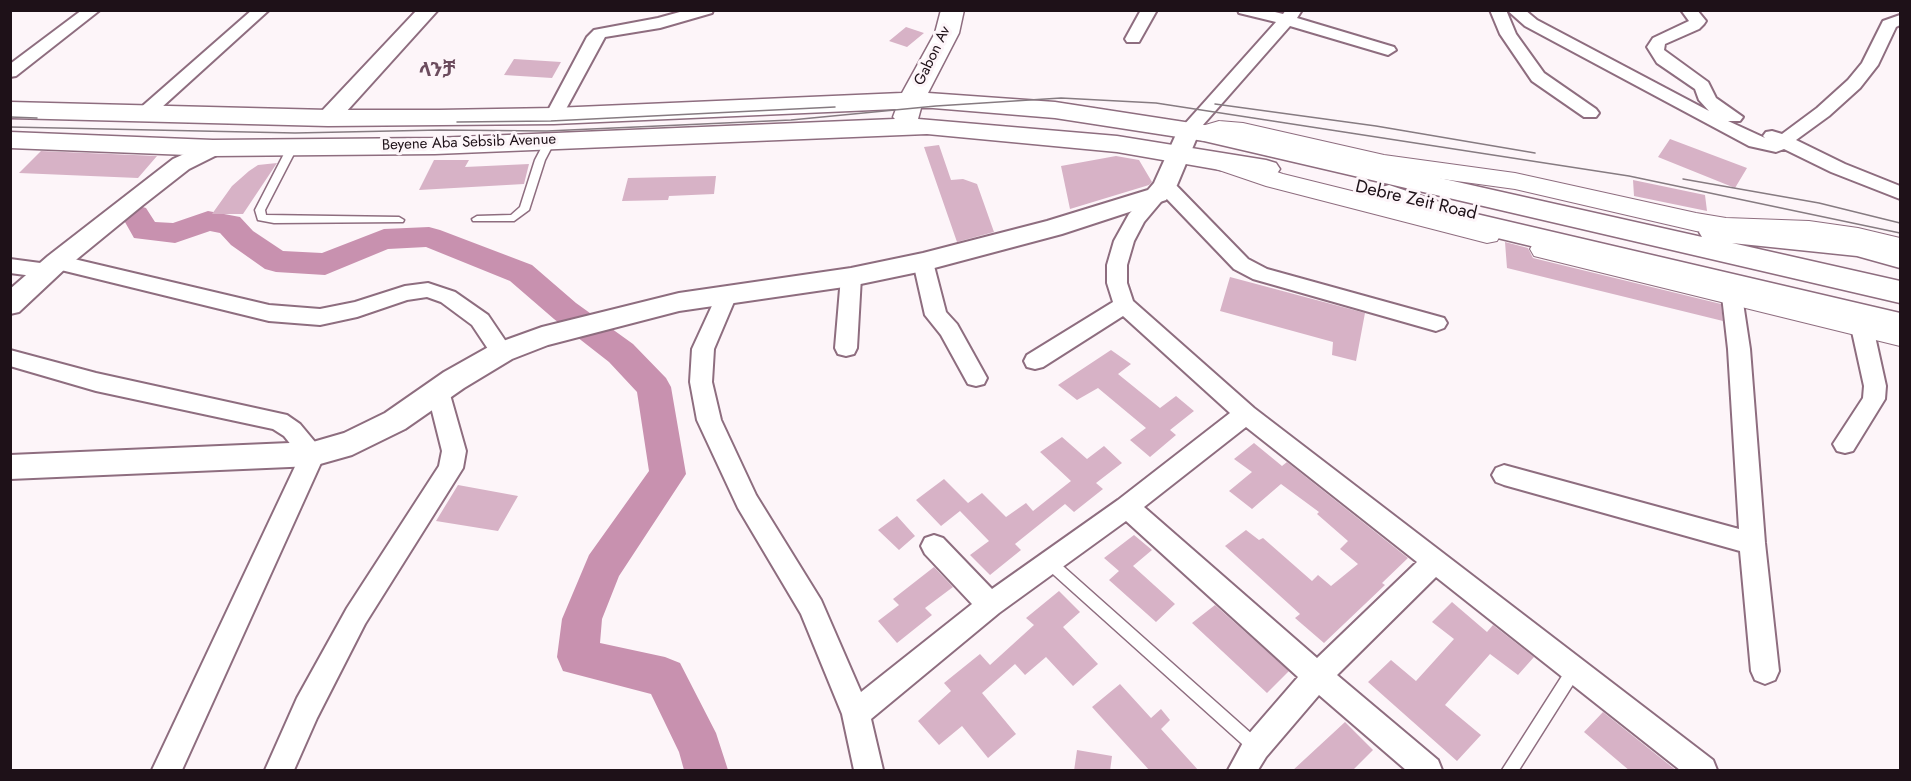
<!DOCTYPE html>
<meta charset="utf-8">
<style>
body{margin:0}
#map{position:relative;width:1911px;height:781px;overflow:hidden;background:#fdf5f9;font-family:Jost,sans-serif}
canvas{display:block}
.frame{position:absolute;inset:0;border:12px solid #1e1118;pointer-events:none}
</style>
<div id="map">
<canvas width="1911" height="781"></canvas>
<div class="frame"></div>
</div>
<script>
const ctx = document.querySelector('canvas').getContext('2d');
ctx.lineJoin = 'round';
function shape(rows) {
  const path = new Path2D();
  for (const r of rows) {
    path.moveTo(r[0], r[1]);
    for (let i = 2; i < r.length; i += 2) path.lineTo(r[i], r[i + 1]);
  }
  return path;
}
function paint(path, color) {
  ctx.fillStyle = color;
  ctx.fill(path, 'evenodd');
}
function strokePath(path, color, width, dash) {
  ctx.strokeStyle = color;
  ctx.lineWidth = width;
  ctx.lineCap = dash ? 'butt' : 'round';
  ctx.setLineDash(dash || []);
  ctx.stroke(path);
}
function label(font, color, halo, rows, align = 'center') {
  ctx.font = font + ' Jost,"Noto Sans Ethiopic",sans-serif';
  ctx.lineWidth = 6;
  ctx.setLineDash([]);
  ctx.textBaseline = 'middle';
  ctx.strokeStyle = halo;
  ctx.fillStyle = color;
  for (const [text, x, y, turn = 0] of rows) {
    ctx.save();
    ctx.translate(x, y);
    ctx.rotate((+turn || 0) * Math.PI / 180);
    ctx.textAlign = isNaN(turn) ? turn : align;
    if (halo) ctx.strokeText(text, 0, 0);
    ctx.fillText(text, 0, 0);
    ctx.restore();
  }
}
paint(shape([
 [136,205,146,208,155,222,173,223,208,211,240,217,253,231,283,251,322,253,384,229,429,227,440,230,532,265,576,303,633,344,666,378,671,387,686,474,619,576,602,619,600,643,665,657,680,663,716,733,728,770,684,770,679,752,651,694,563,671,557,657,562,619,589,555,649,471,637,392,609,362,554,319,510,281,426,247,388,249,325,275,276,272,265,269,231,245,220,233,210,231,175,243,134,238,121,215,126,208,136,205]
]), '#c891af');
paint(shape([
 [906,27,924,33,907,47,889,41],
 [514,59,561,62,552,78,504,75],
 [1670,139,1747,168,1735,188,1658,157],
 [939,145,951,180,963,179,977,184,994,232,957,242,924,147],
 [41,151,157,156,138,178,19,173],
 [1116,156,1139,160,1152,182,1149,185,1070,209,1061,166],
 [434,160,469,160,465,167,529,164,524,184,419,190],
 [277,163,243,214,212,214,232,186,249,171,258,165],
 [716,176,714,194,669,196,668,200,622,201,628,178],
 [1633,180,1705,195,1707,211,1634,196],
 [1505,242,1528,248,1533,258,1721,304,1723,321,1507,268],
 [1230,277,1365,313,1356,361,1332,355,1333,342,1220,311],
 [1111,350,1131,364,1118,374,1160,408,1176,396,1194,411,1170,430,1176,435,1150,457,1130,440,1146,428,1098,388,1077,400,1058,385],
 [1062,437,1087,459,1104,446,1122,463,1096,483,1103,489,1074,512,1065,504,1015,544,1021,550,990,575,970,555,989,541,960,511,941,526,916,500,944,479,968,503,982,493,1006,517,1026,503,1033,511,1071,481,1040,452],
 [1254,443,1282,466,1287,462,1408,558,1382,583,1385,585,1324,643,1295,618,1300,614,1225,546,1246,530,1259,540,1263,538,1312,581,1318,575,1331,586,1358,564,1340,549,1348,541,1317,514,1319,512,1281,484,1252,509,1229,491,1252,472,1234,459],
 [458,485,518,496,498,531,436,521],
 [897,516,915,536,899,550,878,530],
 [1134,535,1152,550,1133,566,1175,604,1156,622,1109,580,1119,571,1104,558],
 [934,567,953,587,925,608,932,615,897,643,878,621,899,605,893,599],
 [1059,591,1080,612,1063,627,1098,664,1073,686,1046,657,1025,675,1015,664,982,693,1016,734,988,758,962,726,939,745,918,721,951,691,944,683,980,654,990,665,1034,625,1026,618],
 [1452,602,1487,632,1493,625,1534,657,1518,675,1490,654,1445,705,1481,735,1457,761,1368,682,1391,660,1416,681,1454,639,1432,622],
 [1215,605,1289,671,1267,693,1192,623],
 [1120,684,1151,718,1161,709,1170,720,1161,729,1199,771,1150,771,1092,707],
 [1603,712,1677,771,1630,771,1584,732],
 [1345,722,1373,750,1352,771,1292,771],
 [1077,750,1112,756,1110,771,1074,771]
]), '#d7b2c6');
const service = shape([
 [551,136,556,139,545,160,529,210,514,221,473,221,472,219,477,216,511,215,520,207,535,160,546,139,551,136],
 [292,145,297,148,265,210,266,215,399,217,404,220,403,222,274,223,258,220,255,210,287,148,292,145],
 [1050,557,1055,559,1261,742,1264,747,1261,752,1256,755,1251,752,1045,567,1043,563,1045,559,1050,557],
 [1574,663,1579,665,1581,670,1579,675,1519,770,1502,770,1569,665,1574,663]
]);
const minor = shape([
 [82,10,100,10,16,76,10,77,10,64,82,10],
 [252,10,269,10,151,117,139,117,136,113,139,109,252,10],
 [687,10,713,10,712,13,660,28,605,37,560,120,548,120,545,116,587,37,594,30,658,18,687,10],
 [1141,10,1157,10,1139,42,1127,42,1125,39,1141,10],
 [1238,10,1267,10,1283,14,1286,10,1302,10,1297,18,1394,47,1396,50,1388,55,1290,26,1195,134,1183,134,1180,130,1183,126,1276,22,1239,13,1238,10],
 [1490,10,1506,10,1516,34,1544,73,1596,109,1599,113,1596,117,1584,117,1532,81,1500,34,1490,10],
 [1507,10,1525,10,1537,20,1709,111,1699,100,1695,89,1657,63,1647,47,1653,38,1689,21,1681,10,1697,10,1706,21,1704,24,1699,29,1665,44,1664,50,1708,82,1716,98,1743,117,1740,121,1728,121,1765,138,1763,136,1766,132,1772,131,1782,134,1817,108,1848,80,1862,63,1883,21,1900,15,1900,25,1896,27,1878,65,1860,88,1829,116,1796,140,1845,164,1900,186,1900,199,1831,172,1784,149,1776,152,1749,146,1525,26,1507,10],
 [1165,179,1172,181,1248,259,1267,269,1444,318,1447,323,1444,328,1436,331,1253,279,1234,269,1165,197,1144,222,1134,241,1127,265,1127,283,1133,301,1254,408,1713,760,1717,770,1680,770,1436,577,1337,675,1438,760,1442,770,1406,770,1319,695,1266,757,1258,770,1228,770,1246,737,1298,677,1126,521,999,613,871,719,883,770,854,770,842,714,801,614,738,508,697,420,690,382,692,349,716,297,719,292,726,290,733,292,736,297,714,349,712,382,721,420,756,495,821,600,861,692,972,604,925,554,921,546,925,538,934,535,943,538,992,589,1118,500,1230,413,1123,316,1043,367,1035,369,1027,367,1024,361,1027,355,1113,302,1107,283,1107,265,1114,241,1129,214,1150,191,1158,189,1156,185,1158,181,1165,179],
 [1246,427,1417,562,1317,658,1144,507,1246,427],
 [57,255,269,305,320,309,355,302,405,286,428,283,455,292,488,315,513,352,510,358,502,360,494,358,472,325,441,302,427,297,407,300,357,317,320,325,269,321,57,269,55,276,48,278,10,273,10,259,48,264,50,257,57,255],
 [923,255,930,257,933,262,946,312,957,324,987,378,984,384,976,386,968,384,941,335,925,315,913,262,916,257,923,255],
 [851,270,858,272,861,277,857,348,854,354,846,356,838,354,835,348,841,277,844,272,851,270],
 [1732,289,1739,291,1742,296,1750,349,1765,543,1779,671,1775,680,1765,684,1755,680,1751,671,1740,551,1504,485,1496,482,1492,475,1496,468,1504,465,1739,529,1728,349,1722,296,1725,291,1732,289],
 [1862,319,1870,322,1873,327,1886,386,1885,399,1853,451,1845,453,1837,451,1833,444,1863,398,1864,386,1851,327,1854,322,1862,319],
 [10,350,96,373,287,415,300,424,325,454,182,770,152,770,300,456,284,436,273,429,96,391,10,366,10,350],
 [438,382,446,385,449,391,466,451,463,468,365,624,317,718,294,770,265,770,297,698,347,608,439,466,442,451,427,391,430,385,438,382]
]);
const tertiary = shape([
 [417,10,438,10,336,123,328,125,320,123,317,118,320,113,417,10],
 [1189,123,1197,125,1200,130,1177,185,1166,200,1062,234,923,271,851,286,679,311,548,345,512,359,464,388,405,429,352,455,313,466,10,479,10,455,313,442,344,433,385,413,444,372,492,345,542,327,679,293,851,268,923,253,1047,221,1148,190,1154,183,1178,130,1181,125,1189,123],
 [213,141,221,143,224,148,221,153,189,169,143,205,66,268,19,312,10,314,10,289,48,256,173,159,213,141]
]);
const secondary = shape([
 [1219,121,1243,123,1384,155,1515,173,1696,213,1726,218,1809,221,1858,228,1900,238,1900,256,1858,246,1809,239,1726,236,1696,231,1515,189,1384,171,1243,139,1219,137,1204,141,1195,138,1191,133,1195,128,1219,121],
 [1225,155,1283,174,1497,227,1501,234,1497,241,1487,243,1266,186,1216,169,1212,163,1216,157,1225,155],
 [1544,240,1900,324,1900,346,1534,256,1530,249,1534,242,1544,240]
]);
const primary = shape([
 [941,10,964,10,959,33,928,93,1055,102,1204,125,1702,237,1699,232,1703,225,1713,222,1857,236,1900,248,1900,268,1857,256,1732,243,1900,281,1900,303,1204,141,1055,118,933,108,921,108,918,119,1117,136,1266,160,1276,163,1280,169,1276,175,1266,178,1117,152,927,134,435,154,213,156,10,148,10,132,213,140,435,138,895,119,893,117,896,109,554,124,328,126,10,118,10,102,328,110,439,110,554,108,902,93,935,33,941,10],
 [1389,185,1472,213,1900,313,1900,335,1456,228,1379,200,1375,194,1379,188,1389,185]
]);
strokePath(service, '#8e6d7f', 3);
strokePath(minor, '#8e6d7f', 4);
strokePath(tertiary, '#8e6d7f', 4);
strokePath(secondary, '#8e6d7f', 2);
strokePath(primary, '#8e6d7f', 3);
paint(service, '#fff');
paint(minor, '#fff');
paint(tertiary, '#fff');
paint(secondary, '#fff');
paint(primary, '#fff');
strokePath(shape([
 [1215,104,1376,126,1535,153],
 [10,117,37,118],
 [457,122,551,121,835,107],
 [10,127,295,133,440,130,547,131,791,120,936,106,1061,98,1156,103,1629,176,1900,233],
 [1683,179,1819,203,1900,223]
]), '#867b81', 1.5);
label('15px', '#1e1118', '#fdf5f9', [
 ["Gabon Av",933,56,-64],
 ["Beyene Aba Sebsib Avenue",469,143,-2]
]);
label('18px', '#1e1118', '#fdf5f9', [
 ["Debre Zeit Road",1416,201,13]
]);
label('bold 20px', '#6c4c5e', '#fdf5f9', [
 ["ላንቻ",437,71]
]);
</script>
